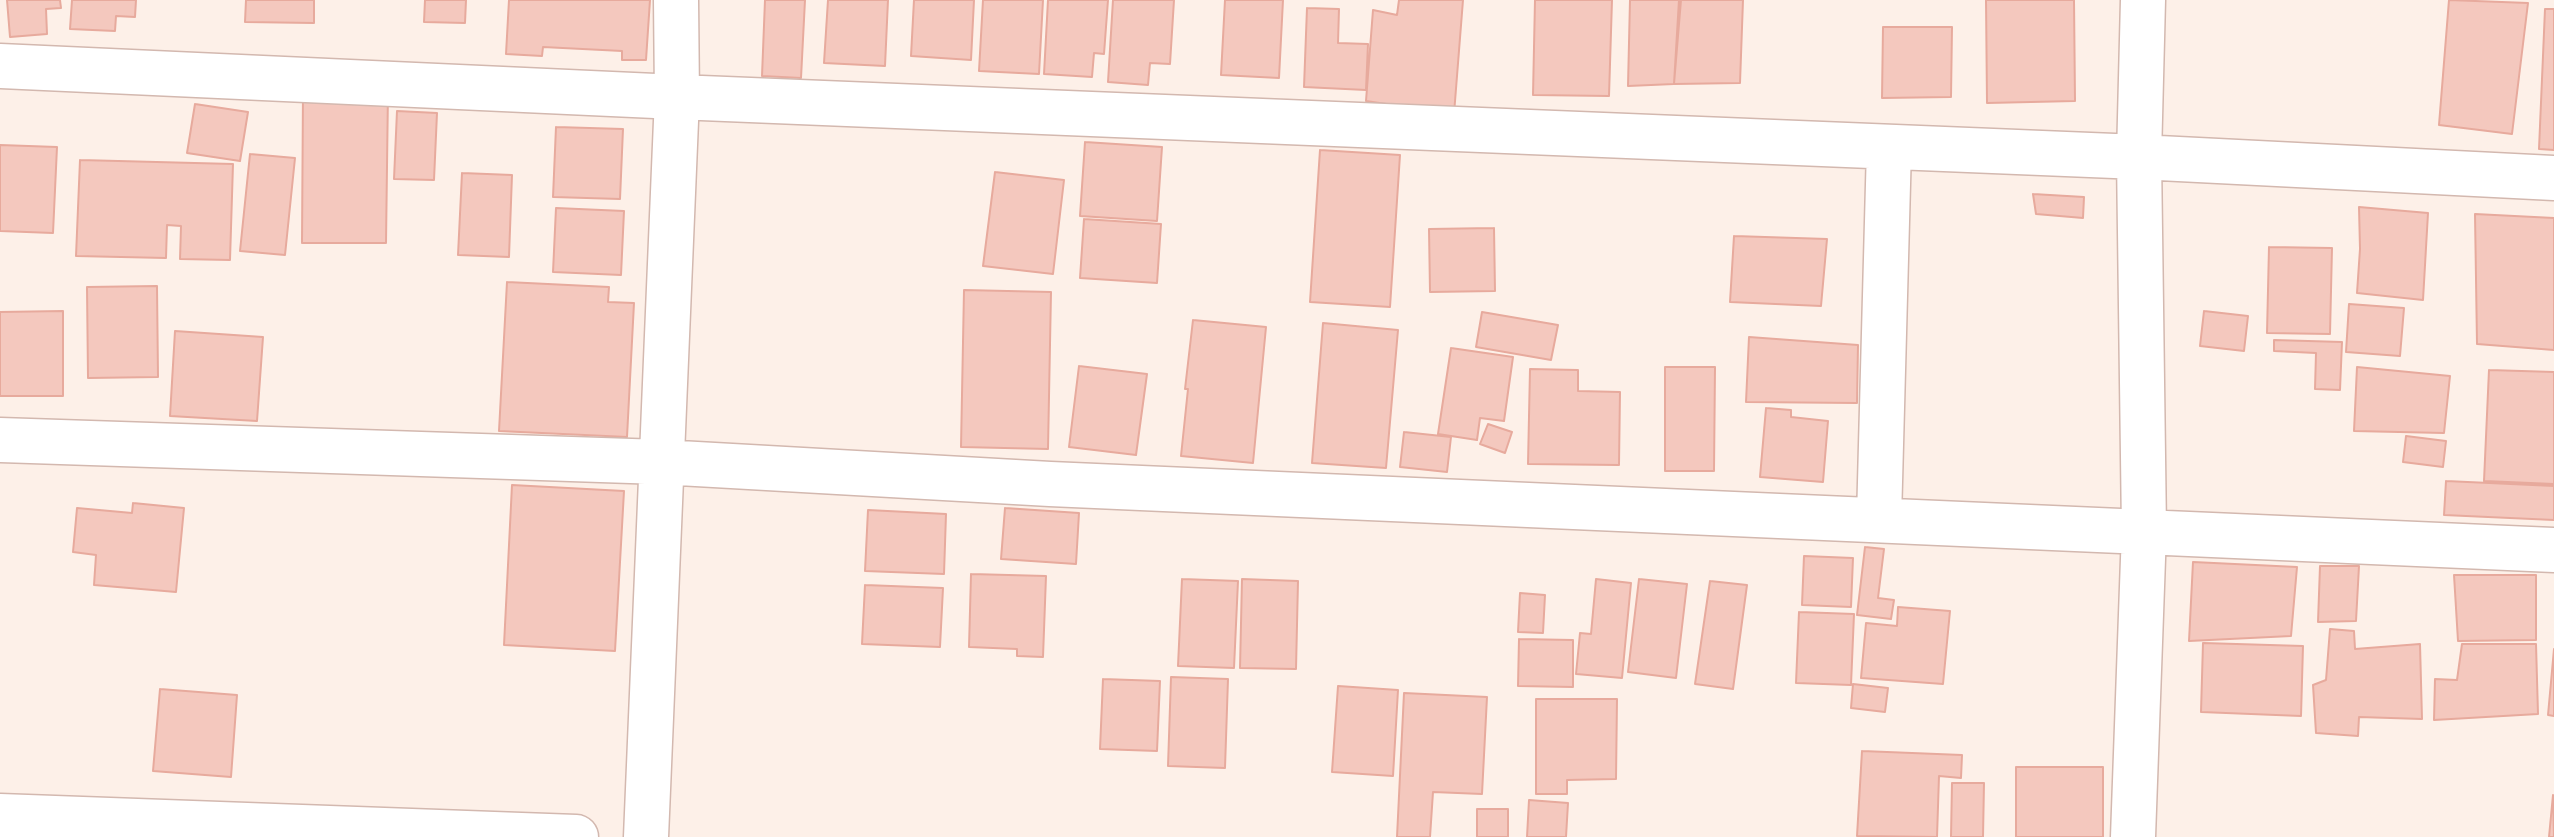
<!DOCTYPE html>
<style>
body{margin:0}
canvas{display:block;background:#fdf0e8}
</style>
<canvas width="2554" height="837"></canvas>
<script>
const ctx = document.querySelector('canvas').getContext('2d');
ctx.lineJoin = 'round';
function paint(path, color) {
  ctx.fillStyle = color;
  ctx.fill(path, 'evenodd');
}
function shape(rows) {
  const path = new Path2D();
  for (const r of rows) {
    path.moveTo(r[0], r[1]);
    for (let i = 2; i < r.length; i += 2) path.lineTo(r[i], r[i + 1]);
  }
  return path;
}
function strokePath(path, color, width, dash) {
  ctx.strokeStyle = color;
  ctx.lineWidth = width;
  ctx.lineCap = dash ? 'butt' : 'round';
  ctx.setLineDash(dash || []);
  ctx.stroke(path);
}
const building = shape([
 [7,0,60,0,61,8,46,9,47,34,10,37,7,0],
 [72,0,136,0,135,17,116,16,115,31,70,29,72,0],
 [246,0,314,0,314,23,245,22,246,0],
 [425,0,466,0,465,23,424,22,425,0],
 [509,0,650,0,646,60,622,60,622,51,543,47,542,56,506,54,509,0],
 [765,0,805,0,801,78,762,76,765,0],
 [828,0,888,0,885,66,824,63,828,0],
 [914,0,974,0,971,60,911,56,914,0],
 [983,0,1043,0,1039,74,979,71,983,0],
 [1048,0,1108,0,1104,54,1094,53,1092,77,1044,74,1048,0],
 [1113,0,1174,0,1170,64,1150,63,1148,85,1108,82,1113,0],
 [1225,0,1283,0,1279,78,1221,75,1225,0],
 [1399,0,1463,0,1454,114,1366,101,1373,10,1397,15,1399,0],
 [1535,0,1612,0,1609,96,1533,95,1535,0],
 [1630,0,1679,0,1674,84,1628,86,1630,0],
 [1681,0,1743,0,1740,83,1674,84,1681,0],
 [1986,0,2074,0,2075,101,1987,103,1986,0],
 [2449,0,2528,3,2512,134,2439,125,2449,0],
 [1307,8,1339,9,1338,43,1368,44,1366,90,1304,87,1307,8],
 [2545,9,2554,9,2554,150,2539,149,2545,9],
 [1883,27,1952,27,1951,97,1882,98,1883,27],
 [303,91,388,91,386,243,302,243,303,91],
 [195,104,248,112,240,161,187,153,195,104],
 [397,111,437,113,434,180,394,179,397,111],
 [556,127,623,129,620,199,553,197,556,127],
 [1085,142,1162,147,1157,221,1080,216,1085,142],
 [0,145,57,147,53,233,0,231,0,145],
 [1320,150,1400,155,1390,307,1310,302,1320,150],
 [250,154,295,158,285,255,240,251,250,154],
 [80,160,233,164,230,260,180,259,181,226,167,225,166,258,76,256,80,160],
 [995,172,1064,180,1053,274,983,266,995,172],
 [462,173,512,175,509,257,458,255,462,173],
 [2033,194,2084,197,2083,218,2036,214,2033,194],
 [2359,207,2428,213,2423,300,2357,293,2360,249,2359,207],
 [556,208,624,211,621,275,553,272,556,208],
 [2475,214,2554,218,2554,350,2477,344,2475,214],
 [1084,219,1161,224,1157,283,1080,278,1084,219],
 [1494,228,1495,291,1430,292,1429,229,1494,228],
 [1734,236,1827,239,1821,306,1730,302,1734,236],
 [2269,247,2332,248,2330,334,2267,333,2269,247],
 [507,282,609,287,608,302,634,303,627,437,499,431,507,282],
 [157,286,158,377,88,378,87,287,157,286],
 [964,290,1051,292,1048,449,961,447,964,290],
 [2349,304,2404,308,2400,356,2346,352,2349,304],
 [63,311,63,396,0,396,0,312,63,311],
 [2204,311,2248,316,2244,351,2200,346,2204,311],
 [1482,312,1558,325,1551,360,1476,347,1482,312],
 [1193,320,1266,327,1253,463,1181,456,1188,389,1185,389,1193,320],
 [1323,323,1398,330,1386,468,1312,463,1323,323],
 [175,331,263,337,257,421,170,416,175,331],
 [1749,337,1858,345,1857,403,1746,402,1749,337],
 [2274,340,2342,342,2340,390,2315,389,2316,353,2274,351,2274,340],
 [1451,348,1513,357,1504,421,1480,418,1477,440,1438,434,1451,348],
 [1079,366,1147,374,1136,455,1069,447,1079,366],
 [1665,367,1715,367,1714,471,1665,471,1665,367],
 [2357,367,2450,376,2444,433,2354,431,2357,367],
 [1530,369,1578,370,1578,391,1620,392,1619,465,1528,464,1530,369],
 [2489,370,2554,372,2554,484,2484,481,2489,370],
 [1766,408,1791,410,1791,417,1828,421,1823,482,1760,477,1766,408],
 [1488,424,1512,432,1505,453,1480,444,1488,424],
 [1404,432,1451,437,1447,472,1400,467,1404,432],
 [2406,436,2446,441,2443,467,2403,462,2406,436],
 [2446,481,2554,486,2554,520,2444,515,2446,481],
 [512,485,624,491,615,651,504,645,512,485],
 [133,503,184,508,176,592,94,585,96,555,73,552,77,508,132,513,133,503],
 [1005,508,1079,513,1076,564,1001,559,1005,508],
 [868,510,946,514,944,574,865,571,868,510],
 [1865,547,1884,549,1878,598,1894,600,1891,619,1857,615,1865,547],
 [1804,556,1853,558,1851,607,1802,605,1804,556],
 [2193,562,2297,567,2291,636,2189,641,2193,562],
 [2320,566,2359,566,2356,621,2318,622,2320,566],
 [971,574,1046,576,1043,657,1017,656,1017,649,969,647,971,574],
 [2454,575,2536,575,2536,640,2458,641,2454,575],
 [1182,579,1238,581,1234,668,1178,666,1182,579],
 [1242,579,1298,581,1296,669,1240,668,1242,579],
 [1596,579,1631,583,1622,678,1576,674,1580,633,1591,634,1596,579],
 [1639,579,1687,584,1676,678,1628,672,1639,579],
 [1710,581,1747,585,1733,689,1695,684,1710,581],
 [865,585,943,588,940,647,862,644,865,585],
 [1520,593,1545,595,1543,633,1518,632,1520,593],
 [1898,607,1950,611,1943,684,1861,678,1866,623,1897,626,1898,607],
 [1799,612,1854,614,1851,685,1796,683,1799,612],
 [2330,629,2354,631,2355,649,2420,644,2422,719,2359,717,2358,736,2316,733,2313,685,2326,680,2330,629],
 [1519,639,1573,640,1573,687,1518,686,1519,639],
 [2203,643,2303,646,2301,716,2201,712,2203,643],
 [2462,644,2536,644,2538,714,2434,720,2435,679,2457,680,2462,644],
 [2554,649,2554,716,2548,715,2554,649],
 [1171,677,1228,679,1225,768,1168,766,1171,677],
 [1103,679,1160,681,1157,751,1100,749,1103,679],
 [1853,684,1888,688,1885,712,1851,708,1853,684],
 [1338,686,1398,690,1393,776,1332,772,1338,686],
 [160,689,237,695,231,777,153,771,160,689],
 [1404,693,1487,697,1482,794,1433,792,1430,837,1397,837,1404,693],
 [1536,699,1617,699,1616,779,1567,780,1567,794,1536,794,1536,699],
 [1862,751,1962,755,1961,778,1939,776,1937,837,1857,836,1862,751],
 [2016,767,2103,767,2103,837,2016,837,2016,767],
 [1952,783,1984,783,1983,837,1951,837,1952,783],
 [2553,795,2554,837,2549,837,2553,795],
 [1529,800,1568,803,1566,837,1527,837,1529,800],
 [1477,809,1508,809,1508,837,1477,837,1477,809]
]);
paint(building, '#f4c8be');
strokePath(building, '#e7aa9d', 2);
const minor = shape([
 [0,66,677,97,2139,157,2554,178],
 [0,440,661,462,1050,484,2554,550],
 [1879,519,1889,147],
 [0,816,576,837],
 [646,837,677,97,676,0],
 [2133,837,2144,531,2139,157,2143,0]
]);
strokePath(minor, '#d3b8af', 47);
strokePath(minor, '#fff', 44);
</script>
